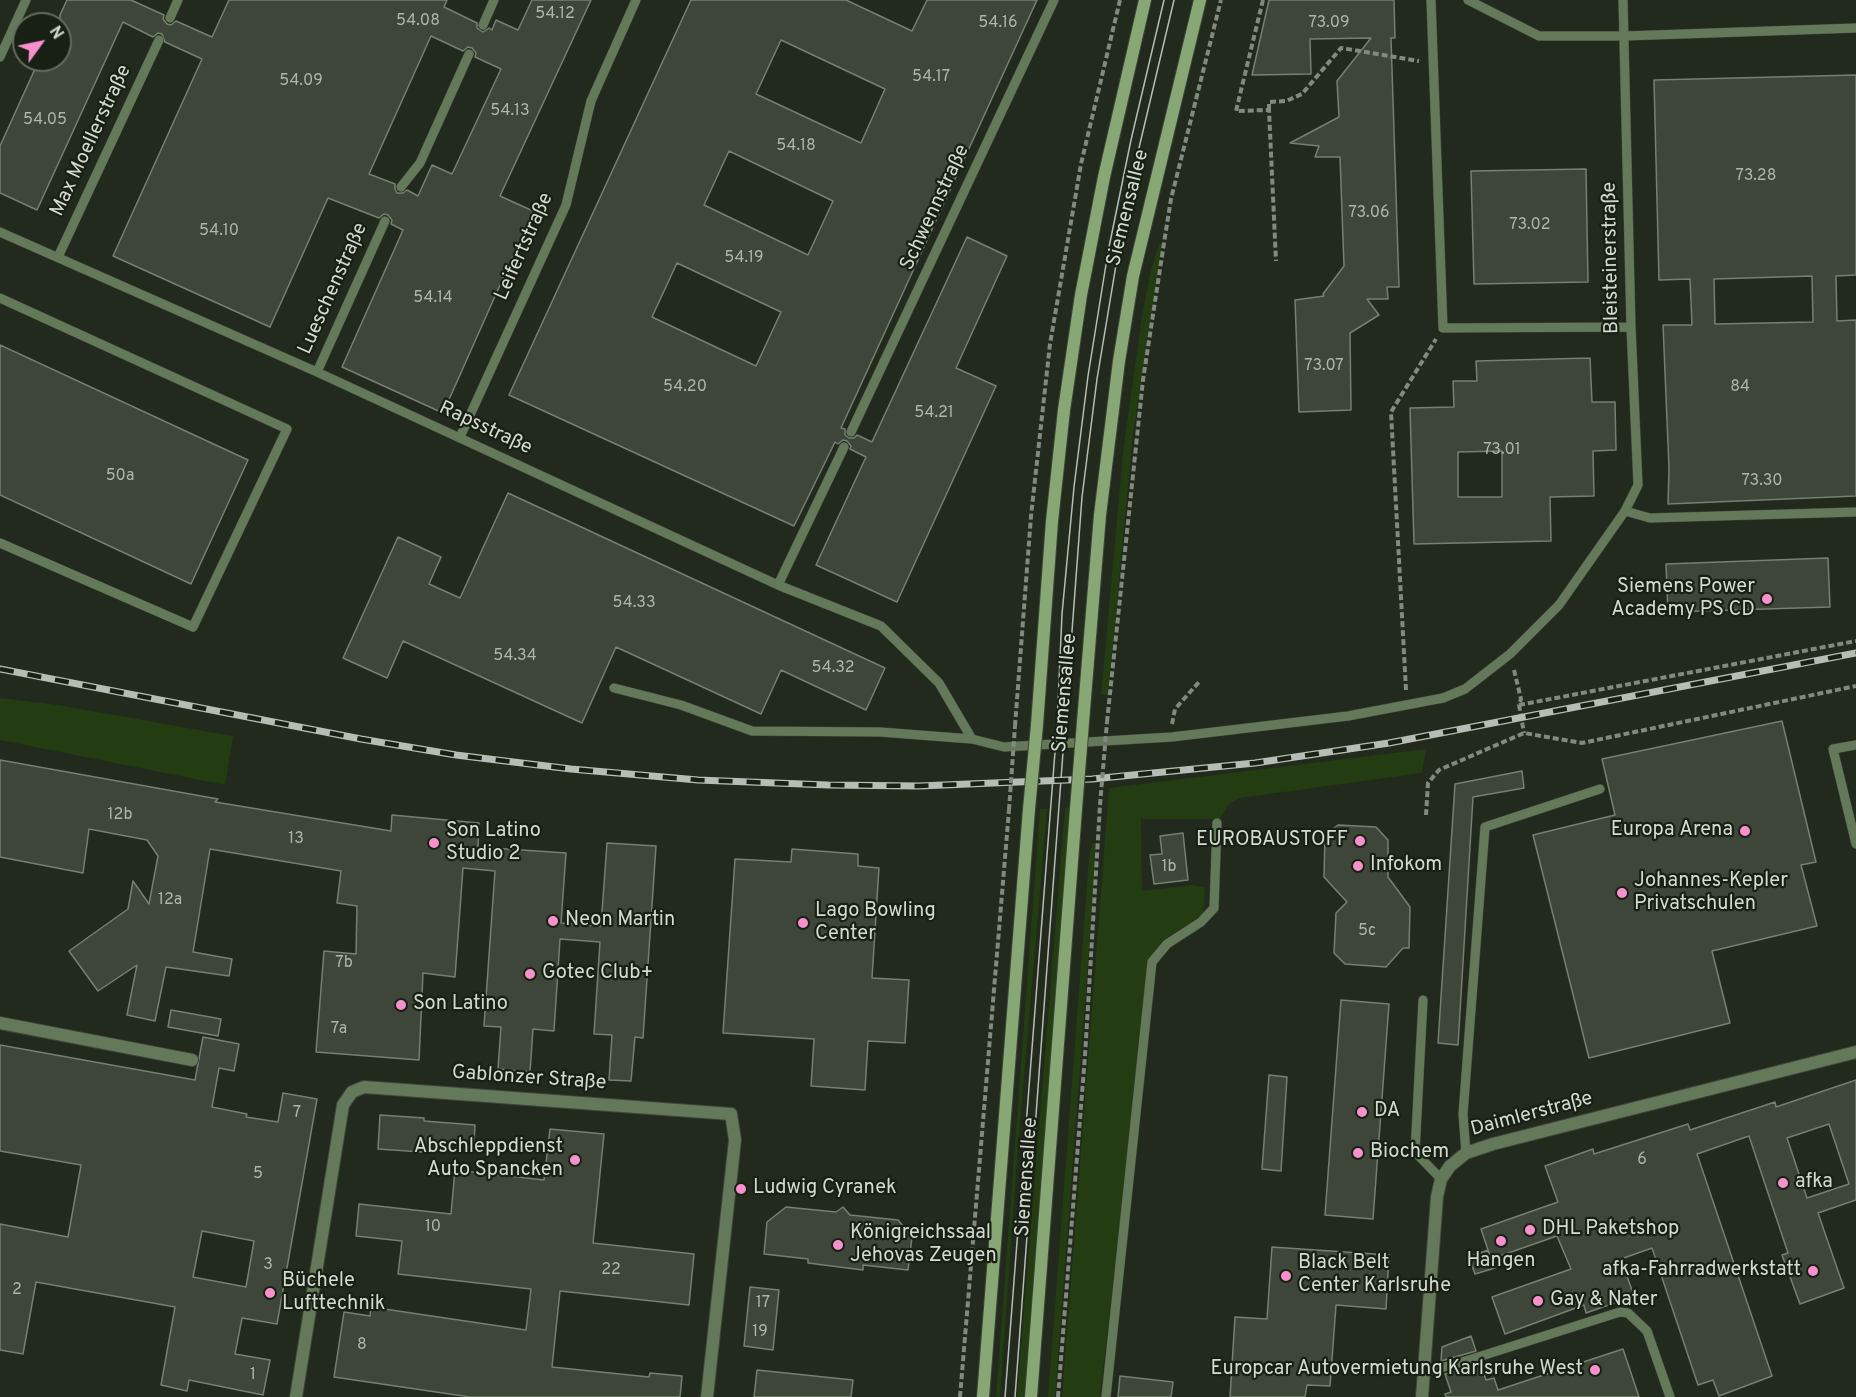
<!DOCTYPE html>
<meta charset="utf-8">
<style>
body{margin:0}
#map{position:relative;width:1856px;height:1397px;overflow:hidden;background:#212a1d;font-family:Overpass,sans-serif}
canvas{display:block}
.north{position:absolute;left:12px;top:12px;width:60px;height:60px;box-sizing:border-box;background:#182013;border:2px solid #636a5f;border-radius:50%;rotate:57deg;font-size:16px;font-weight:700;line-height:24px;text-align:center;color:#d4dad1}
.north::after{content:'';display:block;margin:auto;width:21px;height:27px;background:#f790cd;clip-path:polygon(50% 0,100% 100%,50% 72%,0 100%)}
</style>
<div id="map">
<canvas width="1856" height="1397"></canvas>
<div class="north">N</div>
</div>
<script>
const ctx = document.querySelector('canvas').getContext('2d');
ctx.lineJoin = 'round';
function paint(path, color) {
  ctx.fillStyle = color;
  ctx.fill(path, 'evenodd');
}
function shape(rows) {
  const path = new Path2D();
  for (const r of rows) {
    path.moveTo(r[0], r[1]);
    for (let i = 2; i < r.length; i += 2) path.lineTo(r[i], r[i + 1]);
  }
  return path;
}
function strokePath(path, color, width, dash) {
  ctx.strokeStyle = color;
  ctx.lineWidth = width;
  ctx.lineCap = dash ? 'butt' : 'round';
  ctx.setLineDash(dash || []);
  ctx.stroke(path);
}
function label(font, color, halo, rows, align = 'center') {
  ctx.font = font + ' Overpass,sans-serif';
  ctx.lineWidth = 4.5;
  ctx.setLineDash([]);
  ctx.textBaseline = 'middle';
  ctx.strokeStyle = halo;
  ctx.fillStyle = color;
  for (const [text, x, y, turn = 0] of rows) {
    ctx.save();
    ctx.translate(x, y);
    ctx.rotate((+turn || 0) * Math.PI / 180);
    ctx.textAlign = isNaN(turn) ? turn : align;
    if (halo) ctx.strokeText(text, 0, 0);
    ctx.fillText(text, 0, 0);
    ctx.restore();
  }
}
paint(shape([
 [1159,244,1162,245,1133,435,1108,695,1101,695,1123,452,1142,316,1150,274],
 [0,698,58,705,233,736,225,785,0,740],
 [1426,749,1422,773,1240,798,1229,804,1220,819,1141,819,1142,891,1193,885,1205,887,1203,915,1163,940,1151,957,1100,1397,1062,1397,1109,788],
 [1070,807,1024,1397,1017,1397,1065,808],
 [1040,809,1047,809,1017,1160,1000,1397,996,1397],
 [1092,843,1097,844,1055,1397,1048,1397,1089,859]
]), '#233c11');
const building = shape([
 [67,0,131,0,164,15,163,19,167,24,171,25,176,21,212,37,229,0,447,0,444,7,477,23,477,28,483,32,489,28,492,30,496,20,518,30,532,0,591,0,500,196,533,211,443,413,342,367,403,230,391,224,392,220,388,215,384,214,379,218,328,198,270,327,113,256,202,59,165,42,162,34,158,33,153,37,123,22,37,210,0,193,0,146,39,60,60,60,60,15,67,0],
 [431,36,463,51,468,47,472,48,476,53,475,57,501,69,452,174,432,165,418,196,407,190,403,193,397,193,395,189,395,184,369,174,431,36],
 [691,0,846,0,912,31,927,0,1037,0,841,428,845,429,845,435,849,438,854,438,857,435,872,442,967,237,1007,256,956,368,996,386,897,602,816,565,866,457,850,449,851,446,847,441,843,440,838,444,835,442,794,526,509,395,691,0],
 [781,40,885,89,861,143,756,94,781,40],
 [729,151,833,201,808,255,704,205,729,151],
 [677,263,781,312,756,366,652,317,677,263],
 [1269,0,1394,0,1395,38,1391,38,1399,287,1387,287,1388,299,1367,299,1379,315,1350,333,1351,410,1299,412,1295,300,1324,296,1323,294,1344,266,1340,157,1315,157,1319,146,1290,143,1339,117,1337,81,1371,38,1310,39,1311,74,1252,75,1269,0],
 [1856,75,1856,275,1836,276,1837,321,1856,320,1856,496,1668,504,1669,468,1663,325,1692,325,1690,279,1659,280,1654,80,1856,75],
 [1812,276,1813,322,1715,324,1714,279,1812,276],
 [1586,169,1588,282,1474,284,1471,171,1586,169],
 [0,345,248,460,191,584,0,495,0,345],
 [1590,358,1592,402,1615,402,1616,450,1593,451,1594,496,1550,497,1551,541,1414,544,1410,408,1454,407,1453,381,1477,381,1476,361,1590,358],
 [1502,451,1502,497,1458,497,1458,452,1502,451],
 [508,493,885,668,866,710,781,670,761,714,616,647,582,723,403,641,387,678,343,658,398,537,441,557,429,584,460,598,508,493],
 [1828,558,1830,607,1668,612,1666,564,1828,558],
 [1782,721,1816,862,1801,865,1817,926,1712,951,1730,1023,1589,1058,1533,835,1615,815,1602,759,1782,721],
 [0,760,218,799,215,802,391,831,392,815,479,823,478,847,566,853,561,923,601,926,607,843,656,846,643,1038,635,1037,631,1081,609,1080,612,1035,594,1034,600,942,560,939,554,1031,533,1029,530,1072,498,1069,501,1027,484,1026,495,871,463,868,455,977,423,973,419,1060,316,1052,324,951,356,954,357,906,337,903,341,871,210,849,193,952,232,959,229,976,166,967,155,1021,127,1015,137,965,98,991,69,951,128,909,133,881,149,904,158,856,147,840,89,829,83,873,0,857,0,760],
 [1522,771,1524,788,1473,797,1458,1045,1438,1043,1455,784,1522,771],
 [1338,825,1376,827,1388,840,1388,877,1410,907,1409,948,1403,948,1386,967,1345,964,1334,953,1336,913,1347,902,1324,877,1325,835,1338,825],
 [1183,833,1188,880,1154,884,1150,855,1162,854,1160,836,1183,833],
 [792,849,858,854,858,866,879,868,872,978,909,980,905,1043,868,1041,865,1090,811,1086,814,1039,723,1033,735,859,791,862,792,849],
 [1341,1000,1389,1004,1373,1219,1325,1215,1341,1000],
 [171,1010,221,1019,218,1036,168,1027,171,1010],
 [203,1037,239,1044,234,1071,219,1068,212,1107,247,1114,246,1117,278,1122,283,1093,317,1099,277,1324,242,1318,235,1354,270,1360,263,1395,189,1380,187,1391,161,1385,175,1307,36,1282,23,1354,0,1350,0,1224,68,1237,81,1165,0,1151,0,1045,195,1080,203,1037],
 [202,1231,254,1241,246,1287,193,1277,202,1231],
 [1269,1075,1287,1077,1281,1171,1262,1169,1269,1075],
 [1856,1080,1856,1200,1818,1213,1844,1288,1800,1304,1782,1255,1788,1253,1749,1136,1697,1154,1772,1376,1719,1396,1713,1380,1698,1385,1652,1248,1621,1259,1634,1296,1586,1313,1584,1305,1505,1334,1492,1297,1571,1269,1557,1236,1491,1259,1481,1229,1558,1202,1545,1166,1593,1149,1594,1154,1688,1124,1690,1130,1775,1102,1776,1107,1856,1080],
 [1829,1124,1849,1184,1807,1198,1787,1138,1829,1124],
 [380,1115,424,1118,424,1121,475,1125,474,1144,457,1152,422,1149,422,1152,378,1149,380,1115],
 [550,1129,604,1134,593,1243,694,1254,689,1305,560,1291,552,1367,649,1377,650,1373,682,1376,680,1397,470,1397,334,1377,344,1312,370,1316,371,1307,526,1330,531,1289,398,1274,402,1241,356,1236,359,1204,451,1214,455,1170,544,1180,550,1129],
 [786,1207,836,1212,843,1207,850,1215,898,1220,912,1237,908,1270,863,1265,863,1270,808,1263,808,1259,764,1254,767,1222,786,1207],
 [1272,1247,1389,1255,1386,1309,1336,1305,1330,1386,1307,1385,1305,1397,1230,1397,1235,1317,1267,1319,1272,1247],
 [1488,1250,1495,1268,1475,1274,1469,1257,1488,1250],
 [750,1287,779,1290,773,1350,744,1346,750,1287],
 [1471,1336,1476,1351,1441,1361,1442,1347,1471,1336],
 [1623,1349,1639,1397,1446,1397,1445,1394,1451,1392,1445,1374,1480,1363,1486,1380,1494,1378,1498,1390,1623,1349],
 [757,1370,853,1380,851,1397,754,1397,757,1370],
 [1120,1376,1173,1382,1171,1397,1118,1397,1120,1376]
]);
paint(building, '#3d4638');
strokePath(building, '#768070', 1.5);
const service = shape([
 [1431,0,1443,328,1631,327],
 [1468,0,1539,36,1625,36,1856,28],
 [170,18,178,0],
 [483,25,494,0],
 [0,57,26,0],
 [401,187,420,163,469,54],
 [0,232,317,372,778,585,881,626,939,683,972,739,1004,747,1172,737,1348,716,1443,698,1465,689,1510,654,1559,605,1625,511,1638,485,1631,327,1623,0],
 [58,257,159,40],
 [0,298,287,429,193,627,0,543],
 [317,372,385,221],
 [851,432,1054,0],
 [460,437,566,205,591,101,636,0],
 [1625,511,1650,518,1856,512],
 [778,585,844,447],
 [614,688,681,705,752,731,880,732,972,739],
 [1856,745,1833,749,1856,844],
 [1423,1000,1415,1152,1441,1179],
 [1466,1153,1463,1114,1485,827,1600,789],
 [1424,1372,1456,1364,1620,1312,1628,1313,1647,1331,1670,1397],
 [1106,1397,1152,962,1167,944,1201,922,1214,908,1217,823]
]);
const minor = shape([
 [0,1023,192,1060],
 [296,1397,343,1105,352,1092,364,1087,731,1114,735,1140,707,1397],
 [1422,1397,1437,1197,1441,1179,1450,1166,1466,1153,1493,1144,1856,1052]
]);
const secondary = shape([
 [1083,722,1100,515,1119,361,1133,276,1200,0],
 [1037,725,1052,521,1064,410,1081,295,1104,177,1145,0],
 [983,1397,1029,809],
 [1031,1397,1076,809]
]);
strokePath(service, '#3e463a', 10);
strokePath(minor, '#3e463a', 14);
strokePath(secondary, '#3e463a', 14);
strokePath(shape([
 [1263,0,1236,111,1269,110,1276,261],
 [1269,110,1269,102,1286,101,1302,94,1341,48,1419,61],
 [1514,670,1521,699,1519,705,1524,733],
 [1406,690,1391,412,1436,339],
 [1519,705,1856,641],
 [1107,722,1143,380,1164,243,1171,199,1221,0],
 [1172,724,1175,709,1199,682],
 [1015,726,1031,516,1050,344,1081,164,1120,0],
 [1426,815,1428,783,1439,770,1524,733,1582,743,1856,686],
 [960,1397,1009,810],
 [1058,1397,1085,1056,1100,805]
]), '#82897e', 4, [6, 3]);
strokePath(service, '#647959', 9);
strokePath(minor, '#647959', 12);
strokePath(secondary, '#87a774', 12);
strokePath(shape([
 [1005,1397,1057,726,1062,614,1074,487,1088,376,1108,252,1131,140,1164,0],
 [1015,1397,1082,497,1097,379,1117,259,1139,148,1174,0]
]), '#b7bdb4', 1.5);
const rail = shape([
 [0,669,361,739,456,755,571,769,698,780,828,785,919,786,1092,779,1255,763,1389,743,1856,653]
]);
strokePath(rail, '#b7bdb4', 7);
strokePath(rail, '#182013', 4.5, [14]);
const secondaryBridge = shape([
 [1029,809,1037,725],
 [1076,809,1083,722]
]);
strokePath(secondaryBridge, '#3e463a', 14, []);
strokePath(shape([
 [1100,805,1107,722],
 [1009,810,1015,726]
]), '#82897e', 4, [6, 3]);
strokePath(secondaryBridge, '#87a774', 12);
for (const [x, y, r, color] of [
 [1767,599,6,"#f790cd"],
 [1745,831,6,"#f790cd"],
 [1360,841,6,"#f790cd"],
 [434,843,6,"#f790cd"],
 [1358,866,6,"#f790cd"],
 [1622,893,6,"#f790cd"],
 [553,921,6,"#f790cd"],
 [803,923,6,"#f790cd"],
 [530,974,6,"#f790cd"],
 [401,1005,6,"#f790cd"],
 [1362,1112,6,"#f790cd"],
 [1358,1153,6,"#f790cd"],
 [575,1160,6,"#f790cd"],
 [1783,1183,6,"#f790cd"],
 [741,1189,6,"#f790cd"],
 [1530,1230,6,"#f790cd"],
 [1501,1241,6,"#f790cd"],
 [838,1245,6,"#f790cd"],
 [1813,1271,6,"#f790cd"],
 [1286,1276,6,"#f790cd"],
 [270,1293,6,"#f790cd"],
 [1538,1301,6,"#f790cd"],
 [1595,1370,6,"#f790cd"]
]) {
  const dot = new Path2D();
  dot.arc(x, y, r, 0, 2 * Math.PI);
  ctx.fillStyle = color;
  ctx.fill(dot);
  strokePath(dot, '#182013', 2);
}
label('16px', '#aeb5ab', null, [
 ["54.12",555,15],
 ["54.08",418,22],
 ["54.16",998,24],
 ["73.09",1329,24],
 ["54.17",931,78],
 ["54.09",301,82],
 ["54.13",510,112],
 ["54.05",45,121],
 ["54.18",796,147],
 ["73.28",1756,177],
 ["73.06",1369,214],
 ["73.02",1530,226],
 ["54.10",219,232],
 ["54.19",744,259],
 ["54.14",433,299],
 ["73.07",1324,367],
 ["54.20",685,388],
 ["84",1740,388],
 ["54.21",934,414],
 ["73.01",1502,451],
 ["50a",120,477],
 ["73.30",1762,482],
 ["54.33",634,604],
 ["54.34",515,657],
 ["54.32",833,669],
 ["12b",120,816],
 ["13",296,840],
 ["1b",1169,868],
 ["12a",170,901],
 ["5c",1367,932],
 ["7b",344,964],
 ["7a",339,1030],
 ["7",297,1114],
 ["6",1642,1161],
 ["5",258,1175],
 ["10",433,1228],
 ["3",268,1266],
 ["22",611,1271],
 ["2",17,1291],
 ["17",763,1304],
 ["19",760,1333],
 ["8",362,1346],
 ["1",253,1376]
]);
label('20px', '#d4dad1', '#182013', [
 ["Max Moellerstraße",92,141,-65],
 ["Schwennstraße",936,208,-65],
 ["Siemensallee",1129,208,-76],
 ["Leifertstraße",525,247,-66],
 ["Bleisteinerstraße",1612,258,-91],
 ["Lueschenstraße",334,289,-66],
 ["Rapsstraße",485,429,25],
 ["Siemensallee",1066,693,-85],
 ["Gablonzer Straße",529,1079,4],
 ["Daimlerstraße",1532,1115,-15],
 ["Siemensallee",1028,1177,-86]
]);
label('20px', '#d4dad1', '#182013', [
 ["Siemens Power",1755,588,"right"],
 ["Academy PS CD",1755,611,"right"],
 ["Europa Arena",1733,831,"right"],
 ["Son Latino",446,832],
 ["Studio 2",446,855],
 ["EUROBAUSTOFF",1348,841,"right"],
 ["Infokom",1370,866],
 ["Johannes-Kepler",1634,882],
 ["Privatschulen",1634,905],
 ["Lago Bowling",815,912],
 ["Center",815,935],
 ["Neon Martin",565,921],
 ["Gotec Club+",542,974],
 ["Son Latino",413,1005],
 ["DA",1374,1112],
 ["Abschleppdienst",563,1148,"right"],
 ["Auto Spancken",563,1171,"right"],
 ["Biochem",1370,1153],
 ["afka",1795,1183],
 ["Ludwig Cyranek",753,1189],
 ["DHL Paketshop",1542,1230],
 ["Königreichssaal",850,1234],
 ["Jehovas Zeugen",850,1257],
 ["Hangen",1501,1262,"center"],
 ["Black Belt",1298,1264],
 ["Center Karlsruhe",1298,1287],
 ["afka-Fahrradwerkstatt",1801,1271,"right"],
 ["Büchele",282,1282],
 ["Lufttechnik",282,1305],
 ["Gay & Nater",1550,1301],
 ["Europcar Autovermietung Karlsruhe West",1583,1370,"right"]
], 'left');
</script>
